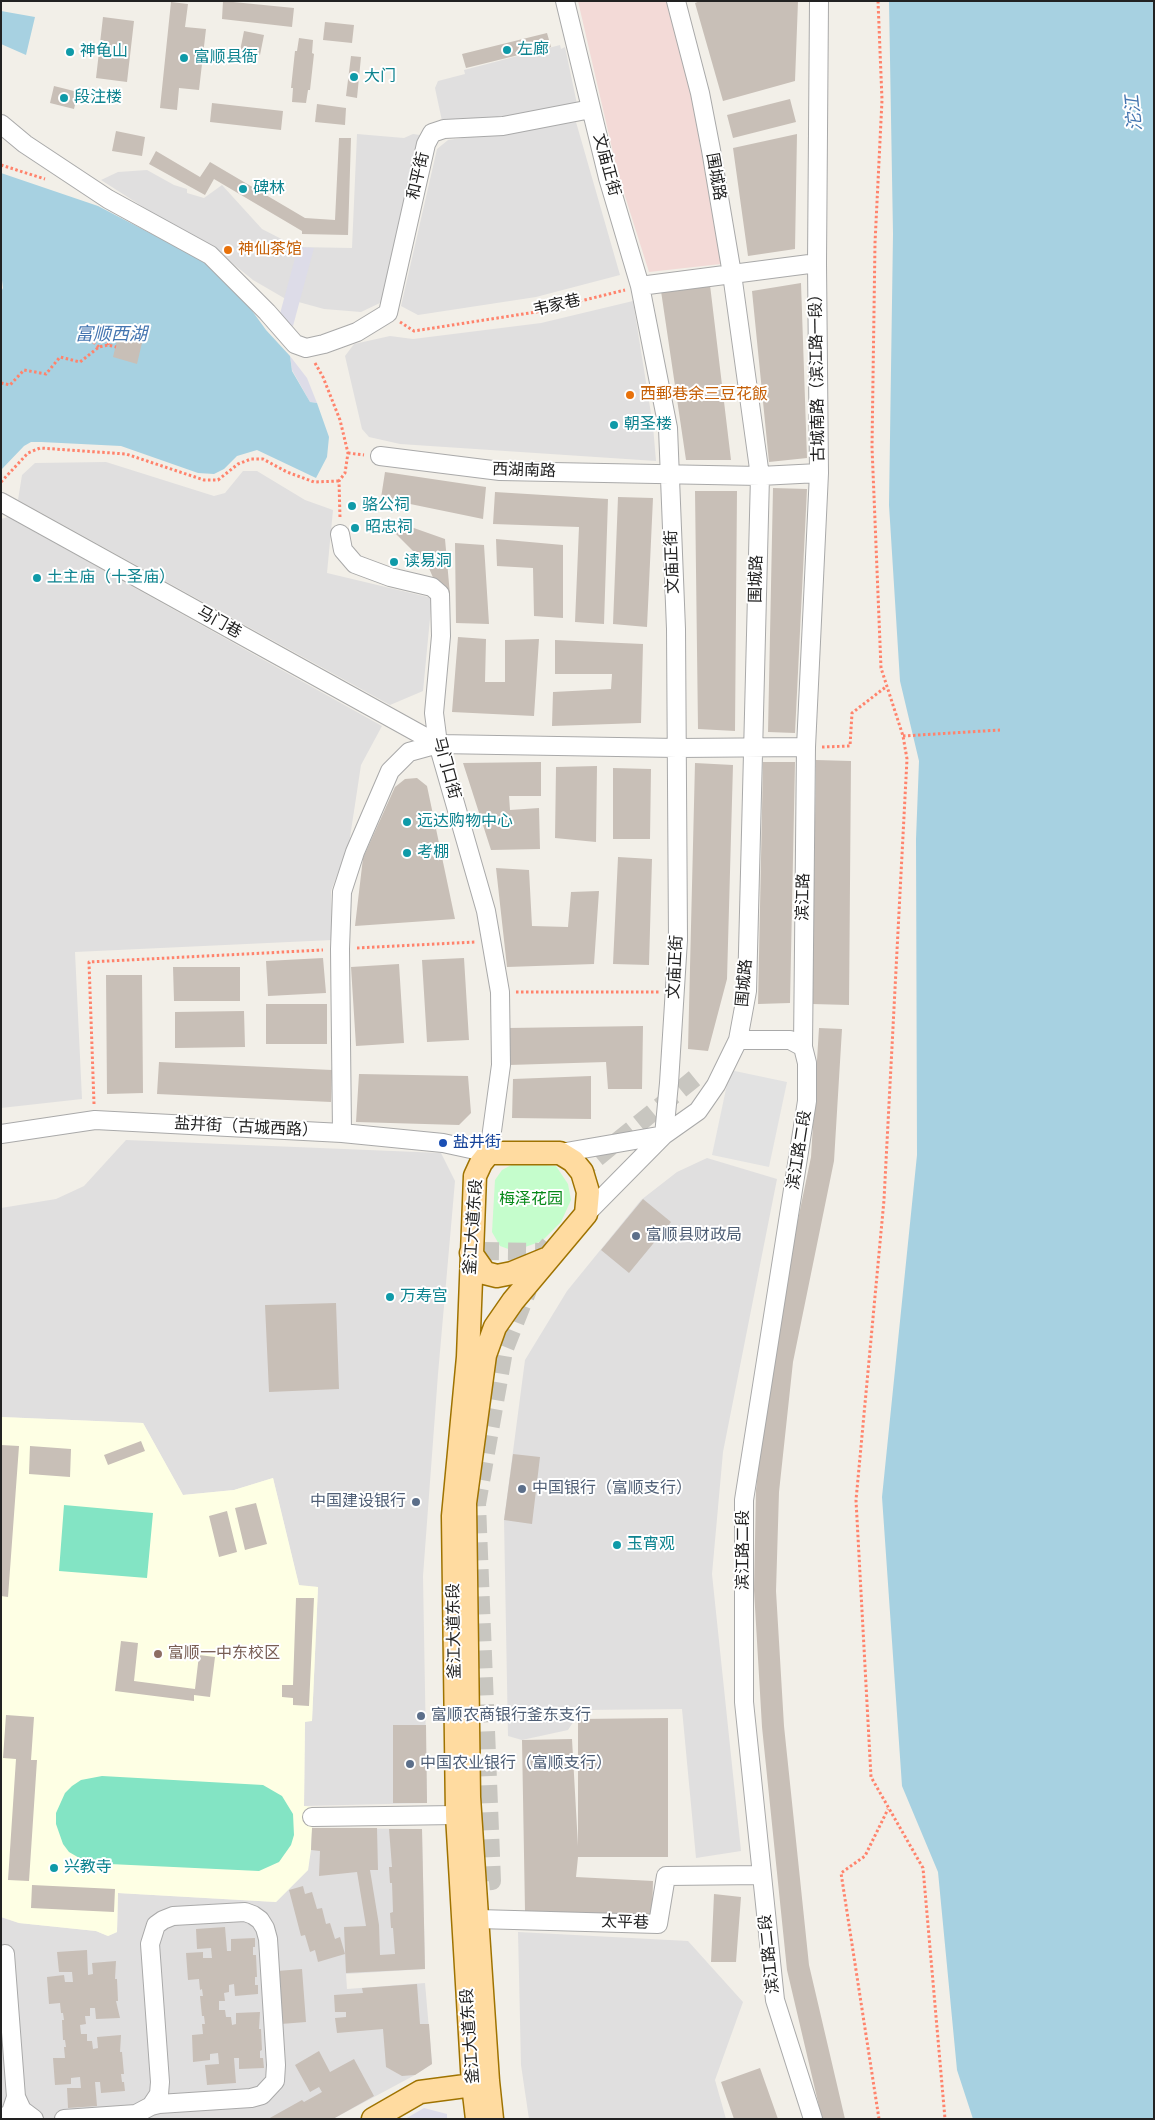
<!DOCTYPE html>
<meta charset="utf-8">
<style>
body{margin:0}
#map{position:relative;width:1155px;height:2120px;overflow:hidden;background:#f2efe8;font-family:"Sofia Sans Condensed",sans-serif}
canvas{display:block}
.frame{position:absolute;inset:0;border:2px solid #222;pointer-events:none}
</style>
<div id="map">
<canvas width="1155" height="2120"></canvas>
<div class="frame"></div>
</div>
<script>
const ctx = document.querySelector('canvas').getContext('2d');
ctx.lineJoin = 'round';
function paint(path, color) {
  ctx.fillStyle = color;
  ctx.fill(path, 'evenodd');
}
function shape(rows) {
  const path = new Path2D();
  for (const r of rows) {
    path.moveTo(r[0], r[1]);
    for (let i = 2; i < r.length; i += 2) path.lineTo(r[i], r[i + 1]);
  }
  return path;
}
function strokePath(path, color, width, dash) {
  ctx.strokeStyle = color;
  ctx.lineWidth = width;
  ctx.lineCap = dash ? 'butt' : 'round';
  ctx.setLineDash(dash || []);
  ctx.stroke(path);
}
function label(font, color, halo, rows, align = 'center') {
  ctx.font = font + ' "Sofia Sans Condensed","Noto Sans SC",sans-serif';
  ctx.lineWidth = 4;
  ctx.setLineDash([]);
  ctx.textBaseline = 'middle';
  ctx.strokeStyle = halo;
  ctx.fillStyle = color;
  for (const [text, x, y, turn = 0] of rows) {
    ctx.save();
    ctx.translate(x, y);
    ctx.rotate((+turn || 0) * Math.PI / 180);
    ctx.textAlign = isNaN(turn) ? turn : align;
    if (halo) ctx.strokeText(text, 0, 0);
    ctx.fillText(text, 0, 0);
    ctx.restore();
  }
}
paint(shape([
 [560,45,561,49,565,47,577,104,572,107,454,123,442,121,435,88,438,81,465,74,464,70],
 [576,122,620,275,536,297,418,315,401,306,437,149,448,140],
 [357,134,404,138,413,134,420,135,382,302,361,312,324,309,284,298,253,280,206,242,151,212,101,180,118,172,147,170,174,185,187,189,187,193,204,198,222,185,262,229,297,247,352,248],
 [633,301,653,426,656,461,400,444,369,437,362,429,345,356,354,344,390,336,413,339,541,323],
 [106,462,214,496,225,493,243,471,257,471,305,500,333,510,327,573,432,598,423,691,390,705,18,500,22,475,35,463],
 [8,517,382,726,361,765,349,844,331,891,332,940,75,952,82,1099,1,1108,1,519],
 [126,1140,441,1153,455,1181,438,1374,423,1576,427,1803,304,1806,305,1721,312,1720,318,1587,299,1586,273,1478,234,1490,183,1495,143,1423,1,1417,1,1208,56,1199,84,1186],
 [707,1158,777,1179,723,1452,712,1574,741,1851,696,1858,682,1709,581,1710,568,1730,522,1740,508,1736,504,1520,525,1360,567,1291,641,1200,677,1172],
 [312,1828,422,1829,425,1969,346,1974,347,1989,425,1983,432,2064,415,2075,333,2119,1,2119,1,1917,19,1923,96,1931,108,1936,117,1932,118,1893,276,1902,308,1870],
 [518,1932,688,1941,743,2002,715,2080,726,2119,529,2119,521,2065]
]), '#e0dfdf');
paint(shape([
 [578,1,666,1,691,93,721,264,649,272,618,174]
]), '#f3dad7');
paint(shape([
 [1,1417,143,1423,183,1495,234,1490,273,1478,299,1585,318,1587,312,1721,305,1722,304,1806,313,1807,311,1850,308,1870,276,1902,118,1893,117,1932,108,1936,96,1931,19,1923,1,1917]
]), '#feffe4');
paint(shape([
 [517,1162,556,1166,568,1184,571,1200,561,1222,542,1241,514,1251,500,1246,492,1232,495,1180,502,1170]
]), '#c5fdcc');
paint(shape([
 [64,1505,153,1513,147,1578,59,1571],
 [102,1776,263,1785,282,1796,293,1814,294,1835,291,1845,279,1862,259,1871,88,1863,69,1852,63,1844,56,1824,56,1813,65,1793,72,1786,81,1780]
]), '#83e4c4');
paint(shape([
 [730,1070,787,1082,769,1167,712,1155]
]), '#e2e2e2');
paint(shape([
 [298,247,314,248,293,326,278,321],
 [290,356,307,378,317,403,310,402,292,370],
 [424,2108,447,2114,447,2119,405,2119]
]), '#dddce8');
paint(shape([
 [889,1,1154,1,1154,2119,973,2119,957,2070,938,1872,902,1786,882,1497,917,1155,916,839,919,761,900,681,889,505,893,234],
 [1,11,35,17,26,55,1,44],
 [1,173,98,206,194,256,214,269,240,294,266,330,290,356,292,371,310,402,317,403,329,437,327,457,316,478,257,450,237,456,224,469,214,474,198,473,121,446,41,442,31,442,24,446,1,470,1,292,3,288,1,272]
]), '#a7d1e1');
paint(shape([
 [223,1,294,8,292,27,222,19],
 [700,1,798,1,795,81,723,101,695,3],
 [171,2,188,4,185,27,206,29,199,90,179,88,177,110,160,108],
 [103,17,134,21,127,82,96,78],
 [325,22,354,25,352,43,323,40],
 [244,31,264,35,260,55,240,51],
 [547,33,551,47,466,68,462,54],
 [299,38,313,40,312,53,314,54,310,90,308,90,306,103,292,102,293,88,291,88,295,51,297,51],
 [351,56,361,57,357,98,346,96],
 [54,86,78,92,74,109,50,103],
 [790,99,796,122,733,138,727,115],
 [212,103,283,111,281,130,210,122],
 [317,104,346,108,345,125,315,122],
 [116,131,145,137,142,156,112,151],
 [797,134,795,249,748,256,733,148],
 [339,138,351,138,348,235,302,234,302,231,214,179,205,195,149,164,156,151,200,177,210,162,305,218,335,220],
 [801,283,807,458,769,462,752,291],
 [710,285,731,460,686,460,661,291],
 [121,324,145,330,137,364,113,357],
 [385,472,486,487,483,519,381,498],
 [773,488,807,489,795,733,768,732],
 [695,491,737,491,735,731,698,729],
 [495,492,608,499,604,624,575,622,579,527,493,524],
 [618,497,653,498,647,627,613,624],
 [394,521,445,539,450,595,438,589,428,566,393,531],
 [496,539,563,545,563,618,534,616,533,568,497,566],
 [455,543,484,545,489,624,456,623],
 [458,637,486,639,485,682,505,682,505,640,539,639,534,716,452,712],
 [555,640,643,644,641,723,552,726,553,692,611,689,612,674,555,674],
 [816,760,851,761,849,1005,812,1004],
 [541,762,541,796,509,796,510,810,539,808,540,849,491,850,463,763],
 [763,762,795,762,790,1003,758,1004],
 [695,763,733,765,727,979,708,1051,688,1049],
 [597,766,596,842,555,838,556,767],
 [613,768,651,769,650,839,613,839],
 [417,778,427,786,455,919,355,926,363,858,395,787,405,779],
 [618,857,652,859,649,965,613,964],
 [496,868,529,870,532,926,568,927,571,892,599,891,594,964,507,967],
 [323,958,326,993,268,996,266,961],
 [464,958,469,1040,427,1042,422,960],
 [399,964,404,1043,356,1046,351,967],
 [173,967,240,967,240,1001,174,1001],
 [106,975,142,975,143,1093,107,1094],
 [266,1004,327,1004,327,1044,266,1044],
 [244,1011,245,1047,175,1048,175,1012],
 [643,1026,642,1089,608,1089,606,1062,509,1065,508,1028],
 [819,1028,842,1029,834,1161,793,1362,779,1492,776,1591,784,1726,809,1965,845,2119,822,2119,787,1970,762,1727,754,1590,756,1490,770,1354,811,1157],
 [159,1062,332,1070,331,1102,157,1094],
 [359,1074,468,1076,471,1113,459,1125,356,1122],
 [591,1076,591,1119,512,1118,513,1079],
 [643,1199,671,1222,629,1273,601,1250],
 [336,1303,339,1389,269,1392,265,1305],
 [141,1441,145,1451,108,1465,104,1455],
 [1,1445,19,1446,8,1597,1,1596],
 [30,1446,71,1449,70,1477,29,1474],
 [513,1454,540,1457,532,1524,504,1520],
 [256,1503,267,1544,245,1550,235,1508],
 [227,1511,237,1552,219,1557,209,1516],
 [296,1598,314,1598,309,1706,293,1705,293,1698,282,1697,282,1685,293,1685],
 [121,1641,138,1643,134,1681,195,1689,199,1655,215,1657,210,1697,194,1695,194,1701,115,1691],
 [6,1715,34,1717,31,1760,37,1760,29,1881,8,1880,16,1759,3,1758],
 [668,1718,668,1857,578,1857,576,1877,653,1881,652,1916,525,1911,522,1740,572,1739,578,1846,578,1719],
 [393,1725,426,1725,427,1803,393,1803],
 [312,1828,377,1828,378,1870,370,1870,379,1925,380,1955,395,1954,393,1928,391,1928,390,1913,393,1912,392,1883,390,1883,389,1867,392,1867,389,1829,422,1829,425,1969,346,1973,344,1927,366,1926,357,1872,319,1876,320,1851,311,1850],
 [32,1885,115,1889,114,1912,31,1908],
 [303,1886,305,1894,312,1892,317,1909,322,1908,326,1924,330,1923,335,1939,340,1937,345,1954,318,1962,315,1950,310,1952,305,1935,301,1936,289,1890],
 [714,1894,741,1897,736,1962,711,1962],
 [225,1927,227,1951,231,1951,231,1939,255,1938,255,1947,253,1947,253,1955,256,1955,257,1977,255,1977,255,1985,258,1985,258,1994,235,1996,234,1984,229,1985,229,1992,224,1993,225,2001,219,2001,219,2010,225,2010,226,2017,231,2017,232,2025,236,2024,236,2013,260,2012,259,2029,261,2029,262,2050,260,2051,260,2058,263,2058,264,2068,239,2069,239,2058,234,2058,236,2083,207,2085,205,2065,219,2064,218,2053,210,2054,210,2060,193,2062,192,2035,203,2034,202,2024,205,2024,204,2016,202,2016,200,1996,203,1996,202,1989,200,1990,199,1979,188,1980,186,1953,203,1952,203,1958,212,1958,211,1948,197,1949,196,1929],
 [87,1950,88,1975,93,1974,92,1963,116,1961,115,1979,117,1979,118,2001,116,2001,120,2018,96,2019,95,2008,90,2008,90,2016,85,2016,86,2024,80,2025,81,2034,87,2034,87,2041,92,2041,93,2049,98,2048,97,2037,121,2035,120,2052,122,2052,124,2074,121,2074,122,2082,124,2082,125,2091,101,2093,100,2082,95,2082,97,2106,68,2108,67,2088,81,2088,80,2077,71,2078,71,2084,55,2085,53,2058,65,2058,64,2047,66,2047,65,2040,63,2040,62,2020,64,2020,63,2013,61,2013,60,2003,49,2004,47,1977,64,1975,65,1982,73,1982,72,1972,59,1972,57,1952],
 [302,1969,306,2022,281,2024,277,1971],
 [417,1984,420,2024,429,2024,432,2064,415,2075,402,2076,386,2067,383,2029,337,2033,335,2018,346,2017,346,2012,335,2012,334,1995,363,1993,362,1988],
 [319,2051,330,2072,354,2059,374,2096,333,2119,268,2119,302,2100,304,2102,322,2092,319,2087,310,2092,295,2065],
 [760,2068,778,2119,734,2119,721,2082]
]), '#c8bfb7');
strokePath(shape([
 [576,1175,696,1077],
 [481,1251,543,1252,553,1240],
 [462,1884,492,1881,477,1504,504,1351,528,1290]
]), '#c8c6c0', 18, [18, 9]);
const minor = shape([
 [565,1,608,178,640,286,668,428,676,629,678,940,669,1083,664,1135],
 [1,124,25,144,108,199,210,255,267,312,295,344,306,348,324,344,357,332,388,313,426,144,432,133,444,129,503,126,591,109],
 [640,286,817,263],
 [380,456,500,471,760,476,819,473],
 [1,502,438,744],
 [738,1040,790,1040,803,1047,807,1063,807,1101,744,1500,744,1702,775,2000,813,2119],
 [803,1047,806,747,819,473,817,263,819,1],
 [342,1133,340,949,342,892,355,852,390,771,409,752,438,744,677,748,806,747],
 [1,1134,95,1120,342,1133,443,1143,489,1153,501,1065,500,992,486,911,438,744,434,713,441,636,440,594,432,587,390,577,355,564,343,550,340,534],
 [560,1153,664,1135],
 [586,1214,664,1135,698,1111,716,1085,738,1040,747,991,760,476,732,274,711,150,700,93,676,1],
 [312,1817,457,1815],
 [478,1919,658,1924,666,1876,762,1875],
 [16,2097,22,2110,34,2119],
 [3,2119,11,2112,16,2097,5,1954],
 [64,2119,136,2114,151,2106,159,2094,160,2082,150,1944,156,1925,163,1920,173,1916,245,1912,253,1915,260,1920,265,1928,268,1939,276,2065,275,2081,262,2095,251,2098,159,2104,151,2106]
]);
const major = shape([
 [471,1253,485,1273,497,1276,512,1273,546,1259],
 [373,2119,420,2092,473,2085],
 [477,2119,473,2085,457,1815,453,1516,468,1357,475,1176,481,1163,489,1153,560,1153,573,1161,582,1172,588,1192,586,1214,513,1301,495,1327,485,1355,465,1503,469,1797,488,2081,492,2119]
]);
strokePath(minor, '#a9a9a9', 20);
strokePath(major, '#9f7300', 25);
strokePath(shape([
 [878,1,882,100,875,243,872,447,881,668,903,736,907,759,884,1200,856,1500,871,1777,923,1868,945,2119],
 [1,165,45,179],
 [400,322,414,331,536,312,625,290],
 [108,345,111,332],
 [99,347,90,339,93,328,104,325,111,332,119,333],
 [315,363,323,377,340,420,348,453,345,473,339,481,340,518],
 [1,383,10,385,24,370,46,374,60,357,80,362,99,347,108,345,116,347],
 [348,453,364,455],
 [1,482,28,453,40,448,126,454,204,480,218,480,238,464,251,459,263,459,287,472,314,482,339,481],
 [903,736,1000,730],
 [822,747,850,746,852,713,887,686],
 [357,948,476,942],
 [516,992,660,992],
 [94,1104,89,962,323,950],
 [879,2119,841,1873,865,1856,888,1809]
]), '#ff836c', 3, [2.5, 2.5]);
strokePath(minor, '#fff', 18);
strokePath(major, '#ffdba0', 22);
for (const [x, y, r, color] of [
 [507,50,5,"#0f9aa8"],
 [70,52,5,"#0f9aa8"],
 [184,58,5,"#0f9aa8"],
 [354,77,5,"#0f9aa8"],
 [64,98,5,"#0f9aa8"],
 [243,189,5,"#0f9aa8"],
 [228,250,5,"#e8710a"],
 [630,395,5,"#e8710a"],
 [614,425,5,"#0f9aa8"],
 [352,506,5,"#0f9aa8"],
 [355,528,5,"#0f9aa8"],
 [394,562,5,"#0f9aa8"],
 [37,578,5,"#0f9aa8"],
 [407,822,5,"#0f9aa8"],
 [407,853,5,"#0f9aa8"],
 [443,1143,5,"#1a4fb4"],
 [636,1236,5,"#5c6f8a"],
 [390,1297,5,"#0f9aa8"],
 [522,1489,5,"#5c6f8a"],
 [416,1502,5,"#5c6f8a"],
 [617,1545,5,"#0f9aa8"],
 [158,1654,5,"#8d6e63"],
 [421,1716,5,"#5c6f8a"],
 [410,1764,5,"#5c6f8a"],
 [54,1868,5,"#0f9aa8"]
]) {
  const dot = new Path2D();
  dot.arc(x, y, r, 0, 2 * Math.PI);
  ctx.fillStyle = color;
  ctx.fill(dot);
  strokePath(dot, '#fff', 2);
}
label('16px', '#0d838f', '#fff', [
 ["左廊",517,50],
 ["神龟山",80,52],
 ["富顺县衙",194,58],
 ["大门",364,77],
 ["段注楼",74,98],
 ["碑林",253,189],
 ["朝圣楼",624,425],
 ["骆公祠",362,506],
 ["昭忠祠",365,528],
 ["读易洞",404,562],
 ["土主庙（十圣庙）",47,578],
 ["远达购物中心",417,822],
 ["考棚",417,853],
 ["万寿宫",400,1297],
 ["玉宵观",627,1545],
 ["兴教寺",64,1868]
], 'left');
label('16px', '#222', '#fff', [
 ["文庙正街",606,165,75],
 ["和平街",419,176,-77],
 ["围城路",715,177,80],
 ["韦家巷",557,306,-13],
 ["古城南路（滨江路一段）",818,374,-91],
 ["西湖南路",524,471,2],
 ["文庙正街",673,562,-92],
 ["围城路",757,579,-89],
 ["马门巷",219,623,29],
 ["马门口街",446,768,75],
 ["滨江路",804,897,-89],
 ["文庙正街",676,967,-87],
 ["围城路",745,983,-85],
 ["盐井街（古城西路）",246,1128,3],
 ["滨江路二段",800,1150,-81],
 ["釜江大道东段",474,1227,-86],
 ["滨江路二段",744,1550,-90],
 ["釜江大道东段",455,1631,-91],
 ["太平巷",625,1923,2],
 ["滨江路二段",770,1954,-96],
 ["釜江大道东段",471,2036,-94]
]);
label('16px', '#c56008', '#fff', [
 ["神仙茶馆",238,250],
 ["西郵巷余三豆花飯",640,395]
], 'left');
label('16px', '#164399', '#fff', [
 ["盐井街",453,1143]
], 'left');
label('16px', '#068918', '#fff', [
 ["梅泽花园",531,1200]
]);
label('16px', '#4e5e75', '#fff', [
 ["富顺县财政局",646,1236],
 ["中国银行（富顺支行）",532,1489],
 ["中国建设银行",406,1502,"right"],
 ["富顺农商银行釜东支行",431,1716],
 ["中国农业银行（富顺支行）",420,1764]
], 'left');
label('16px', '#785e54', '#fff', [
 ["富顺一中东校区",168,1654]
], 'left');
label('italic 18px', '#4475b0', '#fff', [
 ["沱江",1135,113,-96],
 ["富顺西湖",111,335]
]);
</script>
